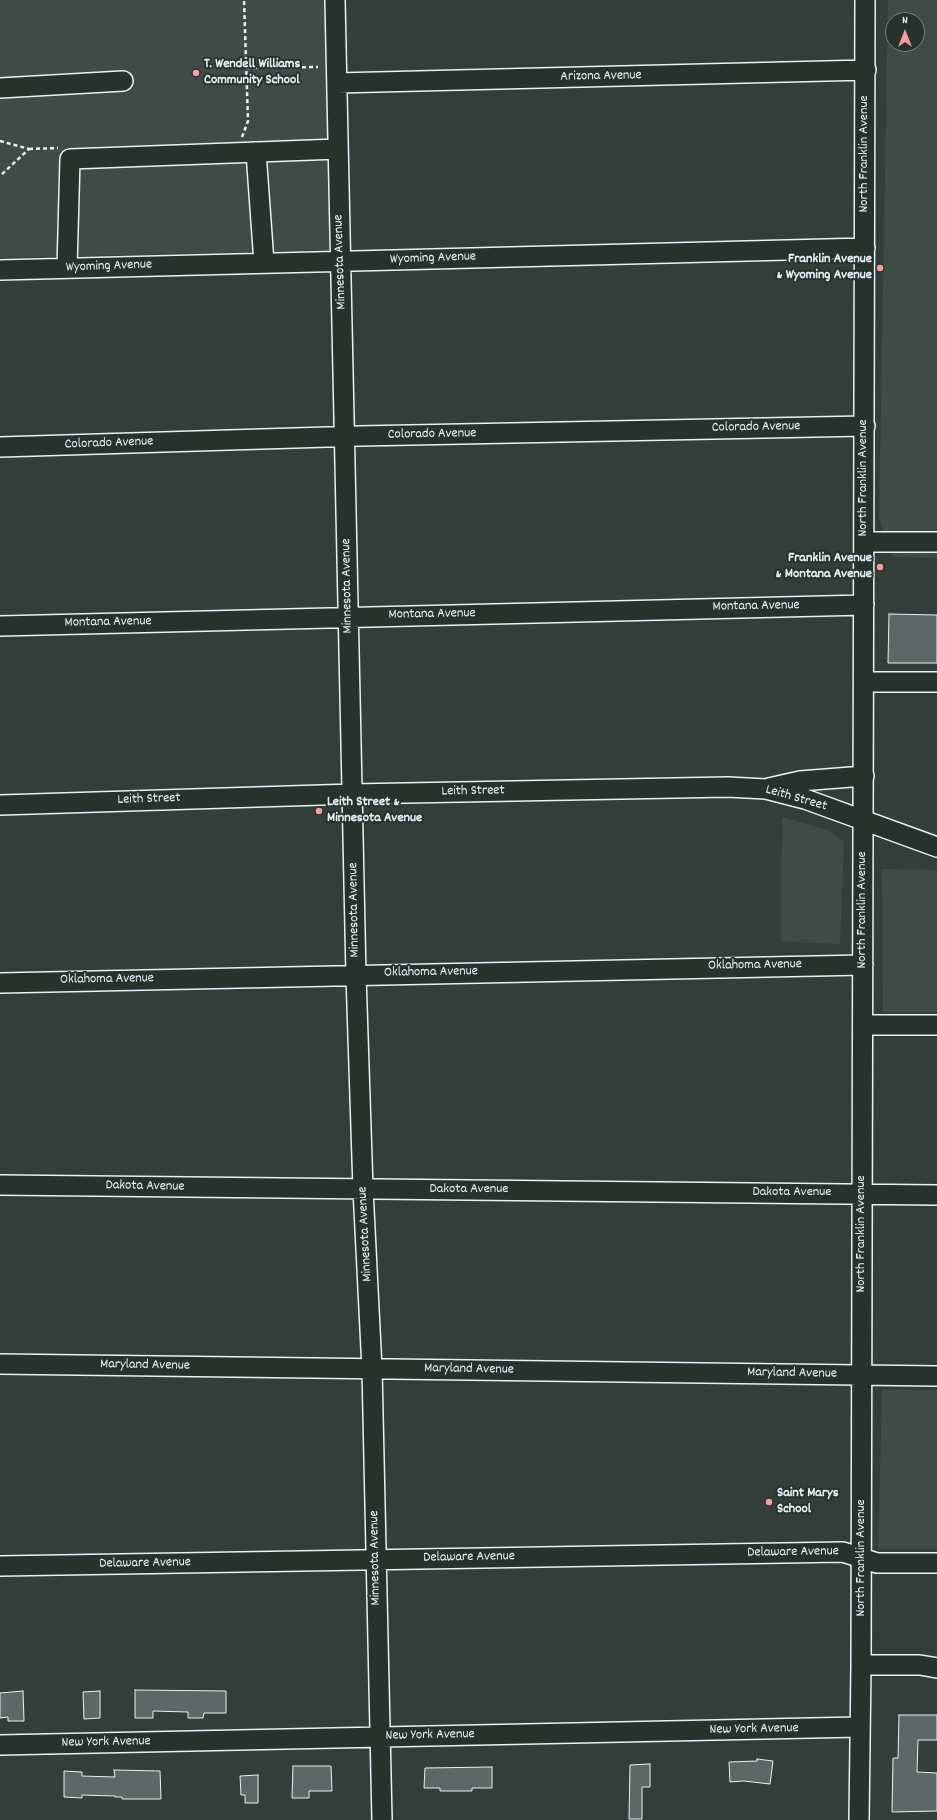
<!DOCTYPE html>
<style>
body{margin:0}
#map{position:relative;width:937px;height:1820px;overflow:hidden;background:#323e39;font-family:Dekko,sans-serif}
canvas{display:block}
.north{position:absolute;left:885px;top:12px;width:40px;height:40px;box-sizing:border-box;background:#26332d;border:1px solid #747f7e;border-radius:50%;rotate:0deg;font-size:11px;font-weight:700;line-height:16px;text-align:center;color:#e8f1f8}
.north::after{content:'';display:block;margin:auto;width:14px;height:18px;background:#ff9aa2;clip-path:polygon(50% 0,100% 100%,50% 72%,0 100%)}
</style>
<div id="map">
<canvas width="937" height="1820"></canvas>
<div class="north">N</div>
</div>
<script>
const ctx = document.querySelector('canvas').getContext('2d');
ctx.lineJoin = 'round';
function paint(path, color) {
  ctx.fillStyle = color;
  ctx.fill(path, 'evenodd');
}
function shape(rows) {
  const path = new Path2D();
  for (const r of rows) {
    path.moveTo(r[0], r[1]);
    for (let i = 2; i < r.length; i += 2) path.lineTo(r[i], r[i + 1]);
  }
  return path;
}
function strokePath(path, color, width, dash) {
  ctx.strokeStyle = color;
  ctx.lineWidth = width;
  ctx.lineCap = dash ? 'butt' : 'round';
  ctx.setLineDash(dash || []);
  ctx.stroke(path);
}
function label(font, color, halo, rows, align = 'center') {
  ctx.font = font + ' Dekko,sans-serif';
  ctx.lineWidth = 4;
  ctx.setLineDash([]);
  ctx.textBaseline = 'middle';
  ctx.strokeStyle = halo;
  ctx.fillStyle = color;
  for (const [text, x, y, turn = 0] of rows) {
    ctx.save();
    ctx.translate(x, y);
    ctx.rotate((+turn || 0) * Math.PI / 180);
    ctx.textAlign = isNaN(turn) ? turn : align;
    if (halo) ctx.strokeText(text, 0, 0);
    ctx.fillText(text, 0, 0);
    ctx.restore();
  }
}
paint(shape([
 [0,0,333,0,331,250,0,258],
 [888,0,937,0,937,558,893,557,879,519],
 [893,20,917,20,917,44,893,44],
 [782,817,827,830,844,842,840,944,781,942],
 [882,869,937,870,937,1012,883,1012],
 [882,1390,937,1390,937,1549,878,1549]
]), '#3f4b46');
const building = shape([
 [889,614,937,615,937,663,888,663,889,614],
 [135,1690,226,1691,226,1713,204,1713,203,1718,188,1718,188,1712,153,1711,153,1718,135,1718,135,1690],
 [23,1691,24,1721,8,1721,8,1717,0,1718,0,1693,23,1691],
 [100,1691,100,1718,84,1719,83,1692,100,1691],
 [899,1715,937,1715,937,1740,918,1740,917,1772,937,1773,937,1811,892,1812,893,1758,898,1758,899,1715],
 [757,1759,773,1761,770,1784,744,1781,730,1782,729,1762,757,1761,757,1759],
 [650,1764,650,1787,642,1787,642,1819,629,1819,630,1765,650,1764],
 [293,1766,331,1766,332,1791,309,1791,309,1798,292,1798,293,1766],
 [492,1767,492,1788,472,1788,472,1791,440,1791,440,1788,424,1788,425,1768,492,1767],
 [114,1770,160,1771,161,1799,122,1799,122,1797,115,1797,115,1796,82,1795,82,1798,64,1797,64,1771,82,1772,82,1776,115,1777,114,1770],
 [258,1775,258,1803,245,1803,245,1795,241,1795,240,1776,258,1775]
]);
paint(building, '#5c6865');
strokePath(building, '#e8f1f8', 1);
const minor = shape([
 [335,0,356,975,363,1189,372,1369,382,1820],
 [337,83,866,70],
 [0,88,123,81],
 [256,152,264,263],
 [67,268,70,159,338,149],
 [0,270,865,248],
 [0,447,360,436,865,426],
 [864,542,937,542],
 [0,626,864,605],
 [864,682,937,682],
 [769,788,800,781,864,776],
 [0,805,353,794,728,787,766,789,805,799,937,847],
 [0,983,863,965],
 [863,1025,937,1025],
 [0,1185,937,1195],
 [0,1364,937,1376],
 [0,1566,843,1552,877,1563,937,1563],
 [861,1665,920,1665,937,1668],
 [0,1745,859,1727],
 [859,1820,861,1665,865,0]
]);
strokePath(minor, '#e8f1f8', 22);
strokePath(shape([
 [246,68,318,67],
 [242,137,248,121,244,0],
 [0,141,29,149,0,176],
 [29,149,58,148]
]), '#e8f1f8', 2.5, [4, 3]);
strokePath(minor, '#26332d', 19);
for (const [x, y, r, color] of [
 [196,73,4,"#ff9aa2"],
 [880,268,4,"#ff9aa2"],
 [880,567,4,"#ff9aa2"],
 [319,811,4,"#ff9aa2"],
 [769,1502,4,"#ff9aa2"]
]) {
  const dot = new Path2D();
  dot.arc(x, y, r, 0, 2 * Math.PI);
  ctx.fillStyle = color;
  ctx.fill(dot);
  strokePath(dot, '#26332d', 1.5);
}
label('bold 14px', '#e8f1f8', '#26332d', [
 ["T. Wendell Williams",204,65],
 ["Community School",204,81],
 ["Franklin Avenue",872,260,"right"],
 ["& Wyoming Avenue",872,276,"right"],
 ["Franklin Avenue",872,559,"right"],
 ["& Montana Avenue",872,575,"right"],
 ["Leith Street &",327,803],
 ["Minnesota Avenue",327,819],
 ["Saint Marys",777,1494],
 ["School",777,1510]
], 'left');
label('14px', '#e8f1f8', '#26332d', [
 ["Arizona Avenue",601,77,-1],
 ["North Franklin Avenue",865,154,-90],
 ["Wyoming Avenue",433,259,-2],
 ["Minnesota Avenue",341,262,-92],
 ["Wyoming Avenue",109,267,-2],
 ["Colorado Avenue",756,428,-1],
 ["Colorado Avenue",432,435,-1],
 ["Colorado Avenue",109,444,-2],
 ["North Franklin Avenue",864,478,-90],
 ["Minnesota Avenue",348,586,-91],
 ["Montana Avenue",756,607,-1],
 ["Montana Avenue",432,615,-1],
 ["Montana Avenue",108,623,-1],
 ["Leith Street",473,792,-1],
 ["Leith Street",796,799,16],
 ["Leith Street",149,800,-2],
 ["Minnesota Avenue",355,910,-91],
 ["North Franklin Avenue",863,910,-90],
 ["Oklahoma Avenue",755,966,-1],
 ["Oklahoma Avenue",431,973,-1],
 ["Oklahoma Avenue",107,980,-1],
 ["Dakota Avenue",145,1187,1],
 ["Dakota Avenue",469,1190],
 ["Dakota Avenue",792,1193],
 ["Minnesota Avenue",366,1234,-93],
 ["North Franklin Avenue",862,1234,-90],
 ["Maryland Avenue",145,1366,1],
 ["Maryland Avenue",469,1370,1],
 ["Maryland Avenue",792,1374,1],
 ["Delaware Avenue",793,1553,-1],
 ["Minnesota Avenue",376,1558,-91],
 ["Delaware Avenue",469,1558,-1],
 ["North Franklin Avenue",862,1558,-90],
 ["Delaware Avenue",145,1564,-1],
 ["New York Avenue",754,1730,-1],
 ["New York Avenue",430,1736,-1],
 ["New York Avenue",106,1743,-1]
]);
</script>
